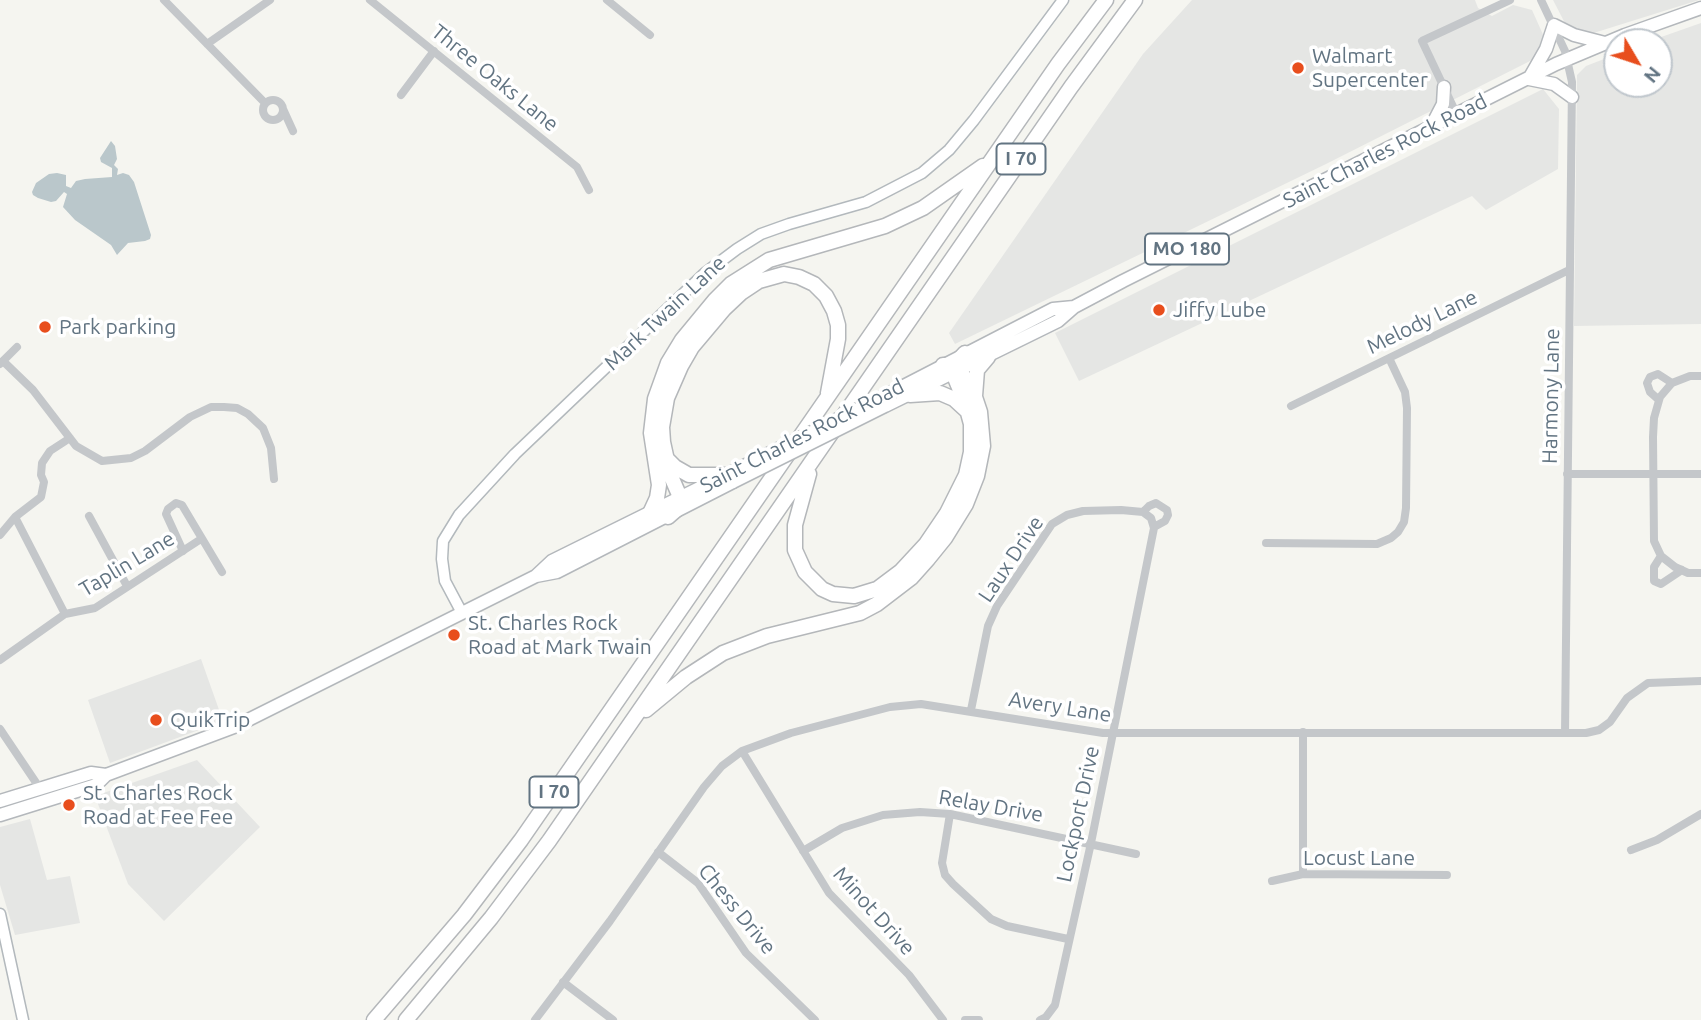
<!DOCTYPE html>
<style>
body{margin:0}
#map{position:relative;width:1701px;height:1020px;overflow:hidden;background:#f5f5f0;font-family:Ubuntu,sans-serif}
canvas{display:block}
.north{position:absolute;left:1603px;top:28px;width:70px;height:70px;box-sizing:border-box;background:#fff;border:2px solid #c0c7cd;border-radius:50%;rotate:129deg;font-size:19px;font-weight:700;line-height:28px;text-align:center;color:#627482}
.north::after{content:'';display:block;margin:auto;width:24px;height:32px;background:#e84e1d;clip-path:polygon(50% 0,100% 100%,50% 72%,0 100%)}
</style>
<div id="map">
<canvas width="1701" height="1020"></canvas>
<div class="north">N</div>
</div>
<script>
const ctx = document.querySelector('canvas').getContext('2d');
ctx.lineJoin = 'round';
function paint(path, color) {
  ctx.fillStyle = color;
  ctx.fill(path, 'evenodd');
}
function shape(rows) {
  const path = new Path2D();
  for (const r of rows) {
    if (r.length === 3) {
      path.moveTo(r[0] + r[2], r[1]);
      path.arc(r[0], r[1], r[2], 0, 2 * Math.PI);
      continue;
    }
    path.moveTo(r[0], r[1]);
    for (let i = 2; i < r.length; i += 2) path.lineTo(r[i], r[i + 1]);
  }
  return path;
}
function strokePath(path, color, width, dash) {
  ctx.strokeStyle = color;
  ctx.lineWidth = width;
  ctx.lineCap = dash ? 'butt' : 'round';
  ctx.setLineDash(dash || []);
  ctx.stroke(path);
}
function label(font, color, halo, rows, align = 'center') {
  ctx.font = font + ' Ubuntu,sans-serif';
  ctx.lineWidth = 7;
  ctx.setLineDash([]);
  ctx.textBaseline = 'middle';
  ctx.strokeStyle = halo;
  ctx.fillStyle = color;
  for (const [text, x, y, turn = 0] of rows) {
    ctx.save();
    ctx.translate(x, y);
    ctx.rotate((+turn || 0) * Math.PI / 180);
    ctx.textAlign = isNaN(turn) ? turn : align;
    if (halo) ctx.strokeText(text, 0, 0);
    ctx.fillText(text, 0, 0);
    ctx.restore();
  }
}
paint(shape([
 [1192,0,1475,0,1478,8,1492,16,1513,5,1532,10,1545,39,1536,58,1326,164,955,344,949,333,1143,54],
 [1553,0,1699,0,1584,36,1568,29],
 [1701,23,1701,324,1574,326,1577,75,1586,66,1617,54,1617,84,1659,84,1659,42,1647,42],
 [1543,89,1559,109,1558,169,1486,210,1472,196,1079,381,1055,333],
 [201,659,223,721,110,763,88,700],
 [197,760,260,827,164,921,128,884,95,796],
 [30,819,47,880,70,876,80,923,15,935,0,885,0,827]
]), '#e5e6e4');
paint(shape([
 [111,141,115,146,117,159,114,165,118,169,117,175,123,173,129,175,134,182,151,235,150,239,145,241,128,243,117,255,111,245,75,220,63,207,67,194,64,192,56,201,51,202,38,198,33,195,32,192,36,183,49,174,57,173,66,175,66,186,71,188,76,181,85,179,112,177,112,168,101,162,100,158]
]), '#bac7cb');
const secondary = shape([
 [462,613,445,581,442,559,443,541,459,515,515,454,705,273,737,249,761,234,789,224,866,202,922,173,949,150,974,120,1063,0],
 [0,914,23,1020]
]);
const primary = shape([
 [1530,77,1546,49,1554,25,1574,35,1605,43],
 [1529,79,1554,84,1572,97],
 [1431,127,1443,104,1444,87],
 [896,390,1053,309,1074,307],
 [885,406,1058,321,1074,307,1123,281,1556,64,1625,35,1701,8],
 [536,576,557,572,733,482],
 [0,801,91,773,106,775],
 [0,815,96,785,106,775,234,727,536,576,552,561,746,465]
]);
const highway = shape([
 [910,395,940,393,954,399,966,410],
 [975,396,977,370,988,357],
 [666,458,675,467,689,475,725,475],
 [809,474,795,525,795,550,805,572,822,589,833,594,854,596,877,589,901,571,926,544,947,513,966,475,971,452,971,424,965,402,953,373,954,365,965,353],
 [651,511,657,498,659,485,651,433,655,399,668,363,682,340,715,300,731,284,769,260,885,226,923,208,983,166],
 [668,517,676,510,680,497,670,474,663,442,662,427,667,398,681,366,692,347,724,309,741,293,759,281,784,274,799,277,814,284,826,296,834,311,838,325,838,339,828,393],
 [646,710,686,677,723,653,767,636,860,613,877,604,911,578,928,559,945,538,966,504,977,476,983,446,980,412,975,397,960,370,954,365,943,365],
 [374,1020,464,915,521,840,1058,64,1106,0],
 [406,1020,491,918,549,841,1071,87,1135,0]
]);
strokePath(secondary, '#b3b9bd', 13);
strokePath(primary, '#b4b8bc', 15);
strokePath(highway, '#b4b7ba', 17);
strokePath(shape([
 [164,0,265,103],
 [370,0,577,167,589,190],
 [607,0,650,35],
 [1541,0,1565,51,1572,82,1565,733],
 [207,44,270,0],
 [401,95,434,51],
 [273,110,10],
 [283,109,293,131],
 [1457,115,1422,41,1510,0],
 [3,361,33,390,76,446,102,461,131,458,145,451,190,417,211,407,224,407,237,408,248,414,263,428,271,448,274,479],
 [0,364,17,347],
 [1701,376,1690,376,1672,383,1660,397,1654,418,1653,437,1654,541,1661,556,1675,567,1688,573,1701,573],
 [1659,400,1650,392,1647,383,1650,377,1658,374,1672,383],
 [1291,406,1569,270],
 [1567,474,1701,474],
 [1143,512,1149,506,1156,503,1167,510,1168,515,1165,521,1154,527],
 [89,516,127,586],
 [0,535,15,517],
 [1266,543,1377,544,1391,538,1398,532,1404,522,1406,508,1407,408,1405,392,1389,358],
 [183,551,166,514,168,509,176,503,182,505,222,572],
 [1661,556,1654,567,1654,581,1661,584,1682,570],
 [65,614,15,517,41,497,44,482,41,475,42,463,50,451,70,438],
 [0,660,65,614,95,608,201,539],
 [971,710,988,626,997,606,1052,524,1067,515,1083,511,1121,510,1143,512,1151,518,1154,528,1091,843,1055,1005,1046,1017,1040,1020],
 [0,729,41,790],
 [1303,732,1303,874],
 [742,751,829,893,909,975,943,1020],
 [950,814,942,863,945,875,953,884,991,919,1007,926,1068,939],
 [1631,850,1657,840,1701,814],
 [803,851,842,828,883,815,920,812,950,814,1136,854],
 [658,852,698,883,746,953,815,1020],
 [1272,881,1303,874,1447,875],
 [563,982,613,1020],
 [535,1020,610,921,704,787,722,766,742,751,791,733,890,707,921,704,1103,733,1586,733,1599,730,1610,722,1627,698,1648,683,1701,681],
 [965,1020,979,1020]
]), '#c4c7ca', 8);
strokePath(secondary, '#fff', 10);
strokePath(primary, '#fff', 12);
strokePath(highway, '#fff', 14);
const primaryBridge = shape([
 [746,465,896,390],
 [733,482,885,406]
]);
strokePath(primaryBridge, '#b4b8bc', 15, []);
strokePath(primaryBridge, '#fff', 12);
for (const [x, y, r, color] of [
 [1298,68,7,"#e84e1d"],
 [1159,310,7,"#e84e1d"],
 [45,327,7,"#e84e1d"],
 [454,635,7,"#e84e1d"],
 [156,720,7,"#e84e1d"],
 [69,805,7,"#e84e1d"]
]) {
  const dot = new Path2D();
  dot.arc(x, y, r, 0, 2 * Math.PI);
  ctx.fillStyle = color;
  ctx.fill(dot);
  strokePath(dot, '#fff', 2.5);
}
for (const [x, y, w] of [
 [1021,159,49],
 [1187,249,84],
 [554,792,49]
]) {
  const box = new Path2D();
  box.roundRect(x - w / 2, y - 15.5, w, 31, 5);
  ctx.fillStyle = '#fff';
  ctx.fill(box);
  strokePath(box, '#627482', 2);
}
label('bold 19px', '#627482', null, [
 ["I 70",1021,159],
 ["MO 180",1187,249],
 ["I 70",554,792]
]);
label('21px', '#627482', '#fff', [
 ["Walmart",1312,56],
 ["Supercenter",1312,80],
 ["Jiffy Lube",1173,310],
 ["Park parking",59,327],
 ["St. Charles Rock",468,623],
 ["Road at Mark Twain",468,647],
 ["QuikTrip",170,720],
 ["St. Charles Rock",83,793],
 ["Road at Fee Fee",83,817]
], 'left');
label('21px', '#627482', '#fff', [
 ["Three Oaks Lane",495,78,39],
 ["Saint Charles Rock Road",1385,151,-27],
 ["Mark Twain Lane",665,313,-43],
 ["Melody Lane",1422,322,-26],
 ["Harmony Lane",1551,396,-89],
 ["Saint Charles Rock Road",802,436,-27],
 ["Laux Drive",1011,559,-56],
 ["Taplin Lane",127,564,-31],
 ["Avery Lane",1060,707,9],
 ["Relay Drive",991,806,10],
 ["Lockport Drive",1078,814,-78],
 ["Locust Lane",1359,858],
 ["Chess Drive",737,909,51],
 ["Minot Drive",874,911,48]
]);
</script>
